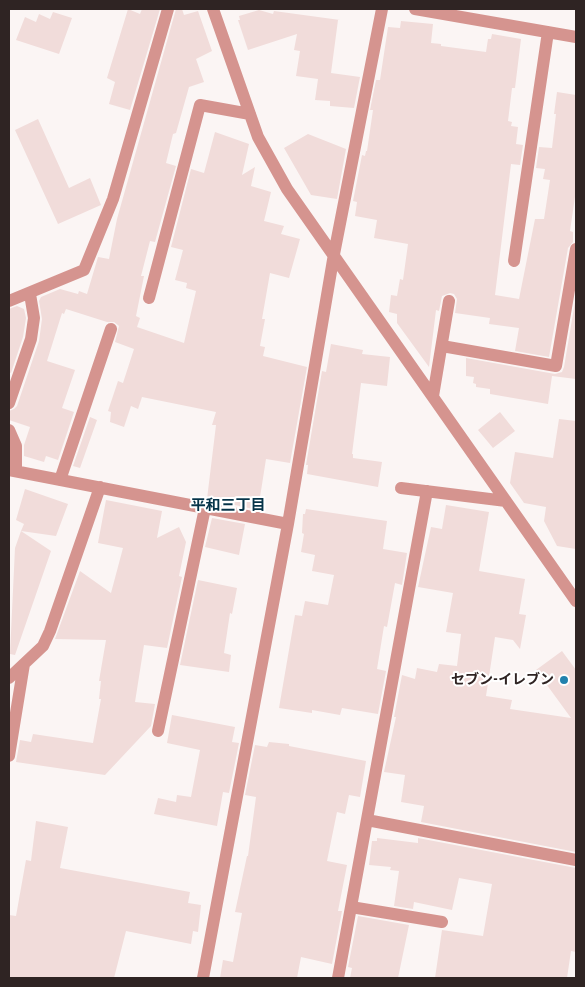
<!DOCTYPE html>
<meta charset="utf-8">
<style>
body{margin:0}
#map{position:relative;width:585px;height:987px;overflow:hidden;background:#fbf5f4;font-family:"Roboto Condensed",sans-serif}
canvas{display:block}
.frame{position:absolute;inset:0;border:10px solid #2f2423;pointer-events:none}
</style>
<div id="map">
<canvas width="585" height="987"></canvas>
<div class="frame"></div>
</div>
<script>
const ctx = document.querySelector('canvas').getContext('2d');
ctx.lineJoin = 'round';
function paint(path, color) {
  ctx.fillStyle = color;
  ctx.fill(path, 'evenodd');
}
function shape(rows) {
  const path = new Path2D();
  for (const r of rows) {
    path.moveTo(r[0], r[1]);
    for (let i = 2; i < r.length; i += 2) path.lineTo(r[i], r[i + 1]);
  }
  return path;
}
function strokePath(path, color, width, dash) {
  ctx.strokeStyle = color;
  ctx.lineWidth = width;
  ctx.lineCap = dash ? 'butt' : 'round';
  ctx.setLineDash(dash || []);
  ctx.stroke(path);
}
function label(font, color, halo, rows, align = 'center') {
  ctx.font = font + ' "Roboto Condensed","Noto Sans JP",sans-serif';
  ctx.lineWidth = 4;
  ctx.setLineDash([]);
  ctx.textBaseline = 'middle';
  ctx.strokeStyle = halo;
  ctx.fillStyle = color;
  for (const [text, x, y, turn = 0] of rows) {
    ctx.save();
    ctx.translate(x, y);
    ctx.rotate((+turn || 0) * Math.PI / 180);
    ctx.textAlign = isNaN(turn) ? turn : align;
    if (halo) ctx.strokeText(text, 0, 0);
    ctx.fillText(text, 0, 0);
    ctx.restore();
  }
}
paint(shape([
 [128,9,140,14,142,9,160,9,130,110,109,104,115,82,107,78],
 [176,9,182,9,184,15,198,11,212,51,196,59,204,82,189,87,176,133,173,134,166,163,176,166,155,242,150,241,141,276,144,276,136,316,140,318,137,327,184,343,196,291,186,288,187,283,175,280,183,250,171,247,191,169,204,173,215,132,249,144,242,175,255,167,251,186,271,192,264,221,284,226,281,234,300,239,289,278,270,273,262,319,265,319,260,346,265,347,263,356,307,367,290,463,266,459,258,510,207,499,216,425,212,425,216,412,142,397,138,409,131,406,124,427,110,422,111,412,108,411,118,381,123,383,134,349,115,342,119,326,114,322,107,322,66,309,64,314,62,313,47,361,75,370,62,408,74,412,58,460,46,456,44,462,24,456,24,445,30,427,9,420,9,411,14,409,17,406,39,341,42,319,39,301,41,297,60,289,78,294,79,291,87,294,98,257,109,259,117,219],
 [259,10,273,14,274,11,340,20,338,20,331,73,360,77,354,108,330,106,330,101,315,100,318,79,296,76,300,51,294,50,297,34,248,50,238,20,240,20,239,16],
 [53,12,72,18,59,54,16,40,25,17,36,22,39,14,50,19],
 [401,21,433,24,431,43,441,44,441,46,486,52,488,39,491,39,492,34,521,39,515,88,512,88,508,121,512,122,511,126,518,127,516,144,523,145,520,165,511,164,495,295,519,299,535,219,544,219,550,180,543,179,545,169,536,168,539,147,552,148,556,114,554,114,557,92,576,95,576,190,570,231,573,232,573,242,568,248,549,357,515,351,519,328,489,324,490,318,455,313,457,299,454,294,450,293,442,296,439,311,436,310,429,367,397,323,397,314,389,312,391,295,397,296,400,279,403,280,408,244,374,238,377,220,355,216,357,202,353,201,362,155,365,156,366,151,367,151,373,110,370,110,376,80,380,80,388,27,400,28],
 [38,119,69,188,90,178,101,205,58,224,15,130],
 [308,134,346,149,337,199,311,195,284,148],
 [576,296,576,379,552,376,548,404,490,394,490,389,476,387,476,384,473,383,474,377,466,376,466,358,555,374,562,372,564,367],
 [17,306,24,309,26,318,23,337,11,373,9,372,9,309],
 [331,344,363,350,362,354,390,357,387,386,361,383,352,454,353,454,353,458,382,462,378,487,307,474,308,465,306,465,322,371,326,372],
 [500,412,515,431,493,448,478,430],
 [90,417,97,420,80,468,73,466],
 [559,419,576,421,576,549,557,546,544,521,546,507,524,503,510,483,515,452,553,458],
 [25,489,68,504,56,536,21,531,24,524,16,520],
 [106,500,162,511,157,538,179,527,186,542,179,576,182,577,167,648,144,645,135,702,155,704,151,726,105,775,16,762,20,740,31,742,33,734,93,743,101,699,99,699,101,681,99,681,106,640,55,639,80,571,111,593,123,548,98,543],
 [446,505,489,512,479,571,525,579,519,614,526,615,520,649,513,640,495,637,486,696,512,700,510,709,571,718,536,670,562,651,576,670,576,852,421,822,424,806,401,802,405,775,384,772,396,717,394,717,402,675,415,679,417,668,437,672,439,664,457,666,461,634,446,632,453,593,418,587,431,527,442,529],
 [306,509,387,521,383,549,407,553,402,585,395,583,387,627,384,626,377,669,386,671,378,714,342,708,340,715,312,710,312,713,279,708,295,615,302,616,305,601,328,605,334,575,312,571,315,555,301,552,304,534,302,533,303,514,305,514],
 [212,518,245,524,239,555,205,547],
 [21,531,51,551,15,655,10,654,15,548],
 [198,580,237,588,232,614,230,613,224,653,231,655,229,672,180,665],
 [172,715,235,727,232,742,239,743,229,793,223,792,217,826,154,814,158,798,176,802,177,795,191,797,200,750,167,743],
 [269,742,289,744,289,746,366,761,360,797,349,795,345,814,337,812,327,861,347,865,338,911,342,911,332,964,301,957,297,978,220,978,223,960,233,962,242,913,235,912,247,856,248,856,256,797,245,795,255,745,267,747],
 [36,821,68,827,60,868,190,892,188,903,201,905,198,932,193,931,191,944,126,931,114,978,9,978,9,915,16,916,26,860,31,861],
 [377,838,418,843,418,838,576,868,576,952,571,951,567,978,435,978,442,930,483,936,492,884,459,878,452,910,414,902,413,909,394,906,399,871,390,870,391,867,369,865,372,841,377,841],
 [358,916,409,925,398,978,350,978,352,968,348,967]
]), '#f1dcda');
strokePath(shape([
 [213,9,258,137,287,189,576,601],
 [415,9,576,37],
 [514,261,548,32],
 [149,298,200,105,250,114],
 [9,301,84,270,113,199,168,9],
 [442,346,556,366,576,249],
 [433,396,449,301],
 [9,403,31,339,34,318,30,294],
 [9,430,16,446,16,471],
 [9,470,288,524],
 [60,480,111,329],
 [401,488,506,501],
 [9,678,43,646,50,631,100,487],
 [158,731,205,508],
 [9,756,24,664],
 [367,820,576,860],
 [351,907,442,922],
 [203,978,288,524,334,254,382,9],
 [338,978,427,491]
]), '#d5948f', 12);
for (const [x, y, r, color] of [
 [564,680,5,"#2181ad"]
]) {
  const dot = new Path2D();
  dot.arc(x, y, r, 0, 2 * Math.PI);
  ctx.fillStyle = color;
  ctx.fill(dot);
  strokePath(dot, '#fff', 2);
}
label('bold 14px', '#2f2423', '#fff', [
 ["セブン-イレブン",554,680]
], 'right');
label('bold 15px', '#053348', '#fff', [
 ["平和三丁目",228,506]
]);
</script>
